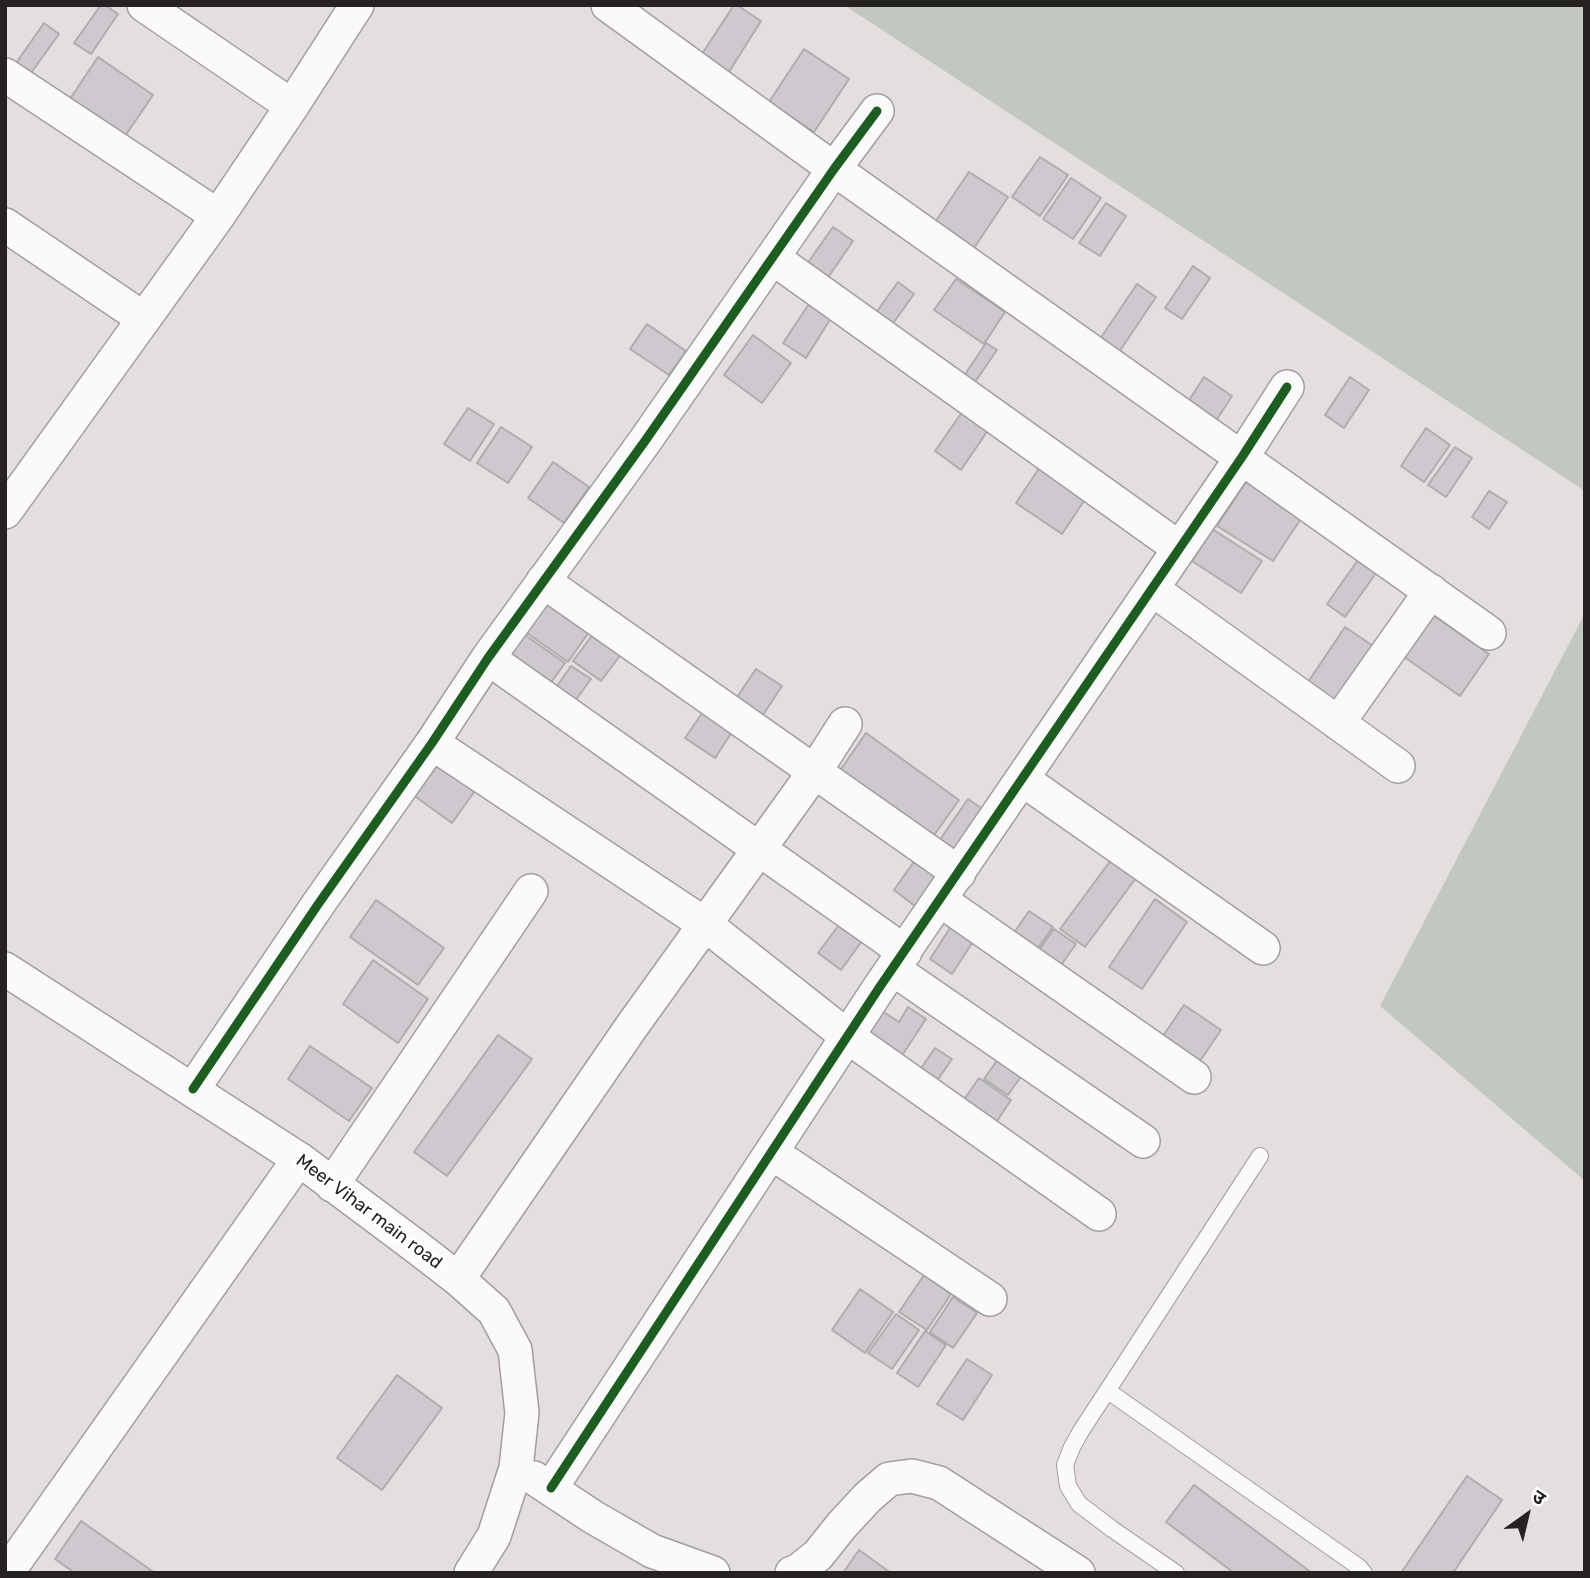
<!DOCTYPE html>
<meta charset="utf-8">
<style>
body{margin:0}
#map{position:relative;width:1590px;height:1578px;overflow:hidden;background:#e4dfde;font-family:Rubik,"Noto Sans Devanagari",sans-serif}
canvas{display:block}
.frame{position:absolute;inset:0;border:7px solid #262221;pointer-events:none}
.north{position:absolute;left:1492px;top:1480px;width:70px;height:70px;-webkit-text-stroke:5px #fff;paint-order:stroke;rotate:34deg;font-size:19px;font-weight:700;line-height:28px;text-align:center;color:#262221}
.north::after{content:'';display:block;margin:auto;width:24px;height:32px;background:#262221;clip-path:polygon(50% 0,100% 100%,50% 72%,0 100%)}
</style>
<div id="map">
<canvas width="1590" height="1578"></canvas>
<div class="frame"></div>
<div class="north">उ</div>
</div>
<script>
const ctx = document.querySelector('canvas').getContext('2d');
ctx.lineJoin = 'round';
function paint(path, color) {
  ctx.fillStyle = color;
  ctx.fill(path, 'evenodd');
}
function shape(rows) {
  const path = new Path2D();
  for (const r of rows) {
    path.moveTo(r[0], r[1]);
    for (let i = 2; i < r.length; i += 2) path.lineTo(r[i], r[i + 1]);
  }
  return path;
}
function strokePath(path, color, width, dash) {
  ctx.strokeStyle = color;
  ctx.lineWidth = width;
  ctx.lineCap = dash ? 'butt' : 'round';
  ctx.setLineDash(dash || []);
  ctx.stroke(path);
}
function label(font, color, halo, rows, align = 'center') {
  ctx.font = font + ' Rubik,sans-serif';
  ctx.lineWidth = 5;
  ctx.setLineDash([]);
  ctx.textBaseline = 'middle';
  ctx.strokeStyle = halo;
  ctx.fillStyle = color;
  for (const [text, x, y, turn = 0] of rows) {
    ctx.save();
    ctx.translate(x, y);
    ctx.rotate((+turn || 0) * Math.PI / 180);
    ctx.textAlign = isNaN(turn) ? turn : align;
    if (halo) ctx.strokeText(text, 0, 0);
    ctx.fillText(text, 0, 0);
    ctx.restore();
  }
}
paint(shape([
 [844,5,1585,5,1585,491],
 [1585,613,1585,1181,1380,1006]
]), '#c1c8bf');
const building = shape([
 [101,5,105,5,118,14,91,54,74,43,101,5],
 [734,5,737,5,761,21,727,75,700,57,734,5],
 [44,23,59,34,26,80,12,69,44,23],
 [804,49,849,79,814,132,769,102,804,49],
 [98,57,153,95,119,145,64,108,98,57],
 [1040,157,1068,175,1040,216,1012,197,1040,157],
 [969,172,1008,197,970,254,931,228,969,172],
 [1071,178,1101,198,1073,239,1043,219,1071,178],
 [1106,203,1126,216,1100,256,1079,243,1106,203],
 [833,227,853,241,827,279,807,264,833,227],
 [1193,266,1210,278,1182,319,1165,308,1193,266],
 [956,279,1005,312,984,344,934,310,956,279],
 [898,282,914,294,889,329,873,317,898,282],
 [1137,284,1156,297,1115,358,1096,345,1137,284],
 [809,304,831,318,806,358,783,343,809,304],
 [647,324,686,351,669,375,630,349,647,324],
 [753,335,791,363,762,403,724,375,753,335],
 [986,343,997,350,966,395,956,388,986,343],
 [1204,377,1232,396,1212,427,1184,408,1204,377],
 [1350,377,1369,390,1344,428,1325,415,1350,377],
 [967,405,993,423,961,470,935,451,967,405],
 [468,408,494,424,470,461,444,444,468,408],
 [501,427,532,447,508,483,477,463,501,427],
 [1426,428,1450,445,1424,482,1401,466,1426,428],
 [1455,447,1472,458,1446,497,1428,485,1455,447],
 [553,462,589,487,564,523,528,498,553,462],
 [1042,464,1088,495,1062,534,1016,503,1042,464],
 [1246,482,1302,517,1273,561,1217,526,1246,482],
 [1489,491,1507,502,1489,529,1472,517,1489,491],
 [1212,529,1262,561,1241,593,1192,561,1212,529],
 [1358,560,1376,573,1345,617,1327,604,1358,560],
 [545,601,589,632,568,662,524,631,545,601],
 [1430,613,1489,654,1460,696,1400,654,1430,613],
 [1345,627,1382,652,1341,713,1304,688,1345,627],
 [522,633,565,663,542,695,499,665,522,633],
 [594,633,622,653,601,681,573,661,594,633],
 [571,666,591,679,567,712,548,699,571,666],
 [756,669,782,686,759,721,733,703,756,669],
 [705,709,734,729,715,758,685,738,705,709],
 [866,733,959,800,932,838,839,772,866,733],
 [440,750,482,781,452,823,409,792,440,750],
 [968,799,985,811,954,856,937,844,968,799],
 [918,856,945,875,920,910,894,890,918,856],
 [1111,860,1136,878,1085,947,1060,929,1111,860],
 [1155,899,1187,922,1142,989,1109,967,1155,899],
 [376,900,444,948,418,985,350,937,376,900],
 [1029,911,1053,927,1030,959,1007,943,1029,911],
 [844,918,867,934,841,970,818,953,844,918],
 [952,925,974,940,952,974,930,959,952,925],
 [1054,929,1076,944,1054,975,1032,960,1054,929],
 [373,960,428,999,398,1043,343,1004,373,960],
 [1184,1005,1221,1030,1200,1061,1163,1036,1184,1005],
 [908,1007,926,1019,897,1063,862,1040,882,1011,899,1022,908,1007],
 [498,1035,532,1059,447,1176,414,1152,498,1035],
 [310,1046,372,1088,349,1121,288,1079,310,1046],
 [935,1048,952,1059,932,1088,915,1077,935,1048],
 [1003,1052,1027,1068,1008,1095,984,1079,1003,1052],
 [979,1078,1011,1100,991,1130,959,1107,979,1078],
 [924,1275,951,1294,927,1330,899,1312,924,1275],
 [860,1289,893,1312,865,1353,832,1330,860,1289],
 [953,1297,977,1313,953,1348,930,1332,953,1297],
 [896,1314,919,1330,892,1369,868,1353,896,1314],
 [925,1331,946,1345,918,1387,897,1373,925,1331],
 [967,1359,992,1375,963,1420,937,1404,967,1359],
 [397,1375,442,1408,382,1490,337,1458,397,1375],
 [1467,1476,1502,1500,1453,1573,1401,1573,1467,1476],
 [1194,1485,1312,1573,1234,1573,1166,1522,1194,1485],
 [81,1521,155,1573,75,1573,55,1559,81,1521],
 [859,1550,891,1573,843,1573,859,1550]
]);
paint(building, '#cdc9ce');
strokePath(building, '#aeacac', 2);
const lane = shape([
 [1108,1391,1359,1567,1364,1573],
 [1176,1573,1112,1529,1079,1504,1068,1486,1065,1465,1072,1447,1081,1431,1260,1156]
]);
const street = shape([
 [144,5,292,106],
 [608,5,834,169,1489,633],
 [5,75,218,216],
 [5,225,144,319],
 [773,258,1179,548],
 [5,512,218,216,292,106,357,5],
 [543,581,959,873],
 [1152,589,1398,766],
 [488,658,905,952],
 [1338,723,1431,591],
 [432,743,706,925,848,1037,1099,1214],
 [1022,779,1263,948],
 [940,900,1194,1077],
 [5,969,299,1159,418,1248,458,1279,494,1311,515,1350,522,1413,516,1468,494,1536,471,1573],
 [893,969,1143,1141],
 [193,1089,319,903,432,743,488,658,645,441,834,169,877,111],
 [772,1153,990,1299],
 [332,1185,531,891],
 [458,1279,632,1026,815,771,845,724],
 [534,1478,593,1517,652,1551,713,1573],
 [551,1488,879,988,1242,457,1287,387],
 [7,1573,299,1159],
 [792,1573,798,1571,818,1555,842,1525,868,1497,889,1479,912,1476,939,1483,1078,1573]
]);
strokePath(lane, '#a29e9d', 18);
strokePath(street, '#a29e9d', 36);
strokePath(lane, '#fbfafa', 16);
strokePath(street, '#fbfafa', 33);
strokePath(shape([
 [193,1089,319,903,432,743,488,658,645,441,834,169,877,111],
 [551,1488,879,988,1242,457,1287,387]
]), '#1b5e20', 9);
label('18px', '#262221', '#fff', [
 ["Meer Vihar main road",369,1212,37]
]);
</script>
